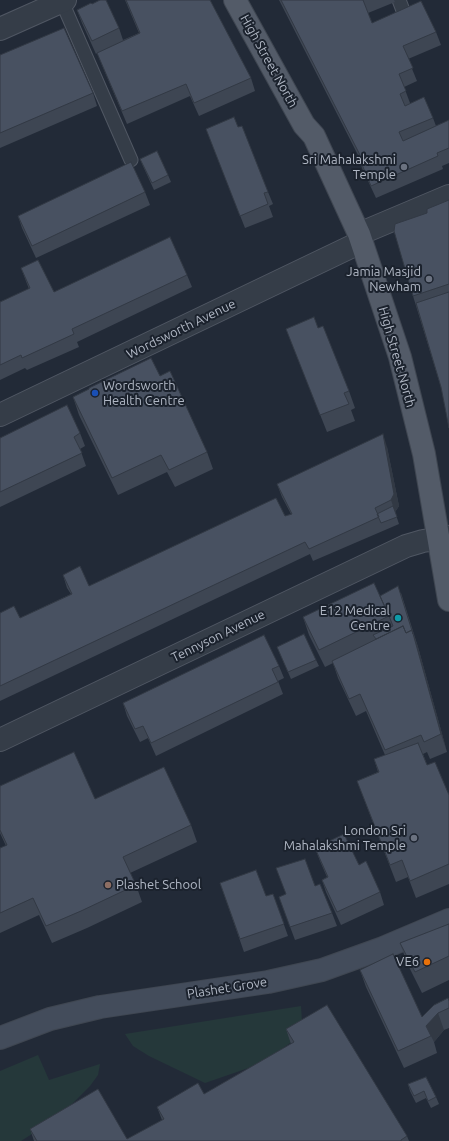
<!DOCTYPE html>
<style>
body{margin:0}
canvas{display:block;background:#222a37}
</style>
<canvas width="449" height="1141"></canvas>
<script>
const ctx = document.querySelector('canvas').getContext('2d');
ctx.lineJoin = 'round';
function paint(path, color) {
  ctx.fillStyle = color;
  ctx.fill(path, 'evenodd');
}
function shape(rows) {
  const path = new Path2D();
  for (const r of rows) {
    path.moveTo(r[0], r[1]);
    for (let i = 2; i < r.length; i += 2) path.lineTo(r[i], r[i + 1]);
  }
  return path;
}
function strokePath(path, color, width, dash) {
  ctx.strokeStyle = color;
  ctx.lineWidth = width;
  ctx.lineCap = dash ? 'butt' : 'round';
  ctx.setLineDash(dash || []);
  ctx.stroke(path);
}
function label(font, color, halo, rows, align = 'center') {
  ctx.font = font + ' Ubuntu,sans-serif';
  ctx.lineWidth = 4;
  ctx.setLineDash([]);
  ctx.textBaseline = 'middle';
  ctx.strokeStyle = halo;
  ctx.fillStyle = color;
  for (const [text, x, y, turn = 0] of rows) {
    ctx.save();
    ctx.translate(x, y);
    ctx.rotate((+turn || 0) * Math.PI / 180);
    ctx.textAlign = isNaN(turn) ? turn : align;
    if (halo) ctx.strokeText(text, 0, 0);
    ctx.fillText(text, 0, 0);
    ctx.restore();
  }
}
paint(shape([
 [301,1006,302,1022,296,1039,260,1064,205,1083,149,1056,133,1046,125,1034],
 [38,1055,49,1080,100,1064,98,1075,90,1086,60,1116,21,1141,0,1141,0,1071]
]), '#25383a');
const lane = shape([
 [399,0,404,13],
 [62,2,131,160]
]);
const street = shape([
 [0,29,65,0],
 [359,234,449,196],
 [0,415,361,242],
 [0,740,406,546,423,541,449,537]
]);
const secondary = shape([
 [0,1038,50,1019,100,1007,268,982,322,970,383,948,449,920]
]);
const primary = shape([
 [235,0,304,125,314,136,359,234,400,357,424,454,449,600]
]);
strokePath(lane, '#505763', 15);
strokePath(street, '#505763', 24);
strokePath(secondary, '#3f4651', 24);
strokePath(primary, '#3f4651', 24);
strokePath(lane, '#353d48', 13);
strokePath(street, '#353d48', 22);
strokePath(secondary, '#434c5b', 22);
strokePath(primary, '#535b68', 22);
paint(shape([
 [125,0,210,0,251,78,255,91,199,116,190,96,127,124,102,65,97,53,96,54,82,23,77,10,119,28,123,40,139,33],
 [279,0,394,0,395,2,368,13,372,23,436,32,441,45,408,59,417,81,404,87,410,103,433,118,436,126,449,120,449,163,442,166,443,169,376,198,362,168,358,155],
 [0,55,93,93,97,106,0,148],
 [238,127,268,192,273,204,269,206,273,217,245,228,206,129],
 [140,159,168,175,171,182,154,190,143,166],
 [145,192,150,205,36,258,22,228,18,216],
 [449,200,449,428,441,387,413,296,427,213],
 [21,268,54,292,187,275,192,287,77,342,79,347,27,370,25,368,0,380,0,302,29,289],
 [318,328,349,391,355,408,351,410,355,421,327,432,286,329],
 [160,376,207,452,213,469,175,487,167,472,118,495,79,415,73,397],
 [80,433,85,446,80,449,86,466,0,507,0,438],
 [387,447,399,506,395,512,399,524,313,561,310,554,0,701,0,613,20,618,71,594,67,588,63,575,89,586,291,514,282,497,277,484],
 [401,593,418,647,447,752,430,759,427,752,423,754,427,765,449,795,449,884,416,898,408,877,396,882,357,781,378,772,374,759,385,755,366,711,356,716,338,678,333,663,325,667,309,635,303,617,380,596],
 [277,647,316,660,319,666,291,679],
 [279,666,284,678,278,681,283,694,156,756,148,738,140,742,127,716,123,703],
 [0,786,95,799,191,825,197,842,130,873,136,885,142,902,87,928,52,943,39,915,0,933,0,848,6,846,0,833],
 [315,848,359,865,380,892,384,905,341,925,326,892,322,880,327,877,320,861],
 [220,883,266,896,273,894,288,936,244,952],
 [315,886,332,913,337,926,295,940,279,897],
 [449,924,449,980,422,993,407,963,400,943],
 [360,970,422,1017,449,1001,449,1028,444,1030,434,1042,437,1053,404,1068,366,987],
 [286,1029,407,1136,409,1141,34,1141,30,1129,127,1139,162,1120,157,1107,204,1094,291,1044],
 [408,1084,436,1097,439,1104,431,1108,426,1098,416,1103,410,1091]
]), '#3e4653');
paint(shape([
 [383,434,387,447,399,506,395,512,399,524,391,500],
 [412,630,418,647,447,752,441,734],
 [438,1013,444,1030,434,1042,426,1026]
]), '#323944');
const building = shape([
 [100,0,106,0,119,28,92,41,77,10,91,3,92,4,100,0],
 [126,0,210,0,251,78,194,103,186,84,122,111,97,53,140,33,126,0],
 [281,0,363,0,372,23,421,1,436,32,403,46,413,68,399,74,406,91,400,94,405,106,424,97,433,118,399,132,403,141,449,120,449,148,437,153,438,156,371,186,358,155,360,155,281,0],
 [64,28,93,93,0,133,0,55,64,28],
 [234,117,238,127,242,126,268,192,264,193,268,204,240,216,206,129,234,117],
 [157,151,168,175,152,183,140,159,157,151],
 [131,162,145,192,32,246,18,216,131,162],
 [449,200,449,284,413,296,394,231,395,224,427,213,427,209,449,200],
 [170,237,187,275,72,329,74,334,22,358,21,355,0,365,0,302,30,288,21,268,38,260,54,292,170,237],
 [449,292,449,428,441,387,416,303,449,292],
 [314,317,318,328,323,326,349,391,344,393,349,404,320,415,286,329,314,317],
 [151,358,160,376,170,371,207,452,169,470,161,455,112,478,73,397,89,389,89,388,151,358],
 [67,405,80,433,74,437,82,453,0,492,0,438,67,405],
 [383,434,394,494,391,500,375,508,379,517,309,549,305,542,0,686,0,613,14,606,20,618,72,594,63,575,80,566,89,586,276,498,285,516,292,514,277,484,383,434],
 [393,506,397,517,381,523,377,514,393,506],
 [374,583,389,616,319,650,303,617,374,583],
 [398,586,413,634,412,630,406,633,403,626,376,639,373,635,393,626,389,616,380,596,398,586],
 [403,626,406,633,412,630,441,734,424,742,421,735,385,750,360,694,349,699,332,661,403,626],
 [304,634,316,660,288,672,277,647,304,634],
 [264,635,279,666,272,669,278,682,151,743,143,726,135,729,123,703,264,635],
 [418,743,427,765,435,762,449,795,449,864,410,881,402,860,390,865,357,781,379,772,374,759,418,743],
 [74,752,95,799,164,767,191,825,123,857,136,885,81,911,46,926,33,898,0,913,0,848,7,845,0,830,0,786,74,752],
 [344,834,359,865,366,861,380,892,337,912,322,880,328,877,315,848,344,834],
 [305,859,315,886,320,884,332,913,290,927,279,897,286,894,276,868,305,859],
 [256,870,266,896,273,894,284,924,240,939,220,883,256,870],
 [449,924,449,956,415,972,400,943,449,924],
 [393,954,422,1017,434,1005,448,998,449,1001,449,1008,438,1013,426,1026,431,1036,398,1051,360,970,393,954],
 [327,1005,407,1136,401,1140,401,1141,37,1141,30,1129,98,1089,127,1139,164,1119,157,1107,198,1083,204,1094,294,1042,286,1029,327,1005],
 [426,1077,436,1097,428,1101,424,1091,414,1096,408,1084,426,1077]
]);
paint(building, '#485161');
strokePath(building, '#323944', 1);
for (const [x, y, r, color] of [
 [404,167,4,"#6b7280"],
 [429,279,4,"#6b7280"],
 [95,393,4,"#1a4fb4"],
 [398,618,4,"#0f9aa8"],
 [414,838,4,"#6b7280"],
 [108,885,4,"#8d6e63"],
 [427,962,4,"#e8710a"]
]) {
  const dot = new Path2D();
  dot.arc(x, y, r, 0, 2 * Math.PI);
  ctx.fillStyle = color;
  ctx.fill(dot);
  strokePath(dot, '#1b222d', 1.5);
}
label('13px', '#b0b7c4', '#1b222d', [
 ["High Street North",269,61,61],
 ["Wordsworth Avenue",181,329,-26],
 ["High Street North",397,357,74],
 ["Tennyson Avenue",218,636,-26],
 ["Plashet Grove",227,988,-9]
]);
label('13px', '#b0b7c4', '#1b222d', [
 ["Sri Mahalakshmi",396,160],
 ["Temple",396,175],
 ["Jamia Masjid",421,272],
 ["Newham",421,287],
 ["Wordsworth",103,386,"left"],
 ["Health Centre",103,401,"left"],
 ["E12 Medical",390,611],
 ["Centre",390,626],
 ["London Sri",406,831],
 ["Mahalakshmi Temple",406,846],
 ["Plashet School",116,885,"left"],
 ["VE6",419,962]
], 'right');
</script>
